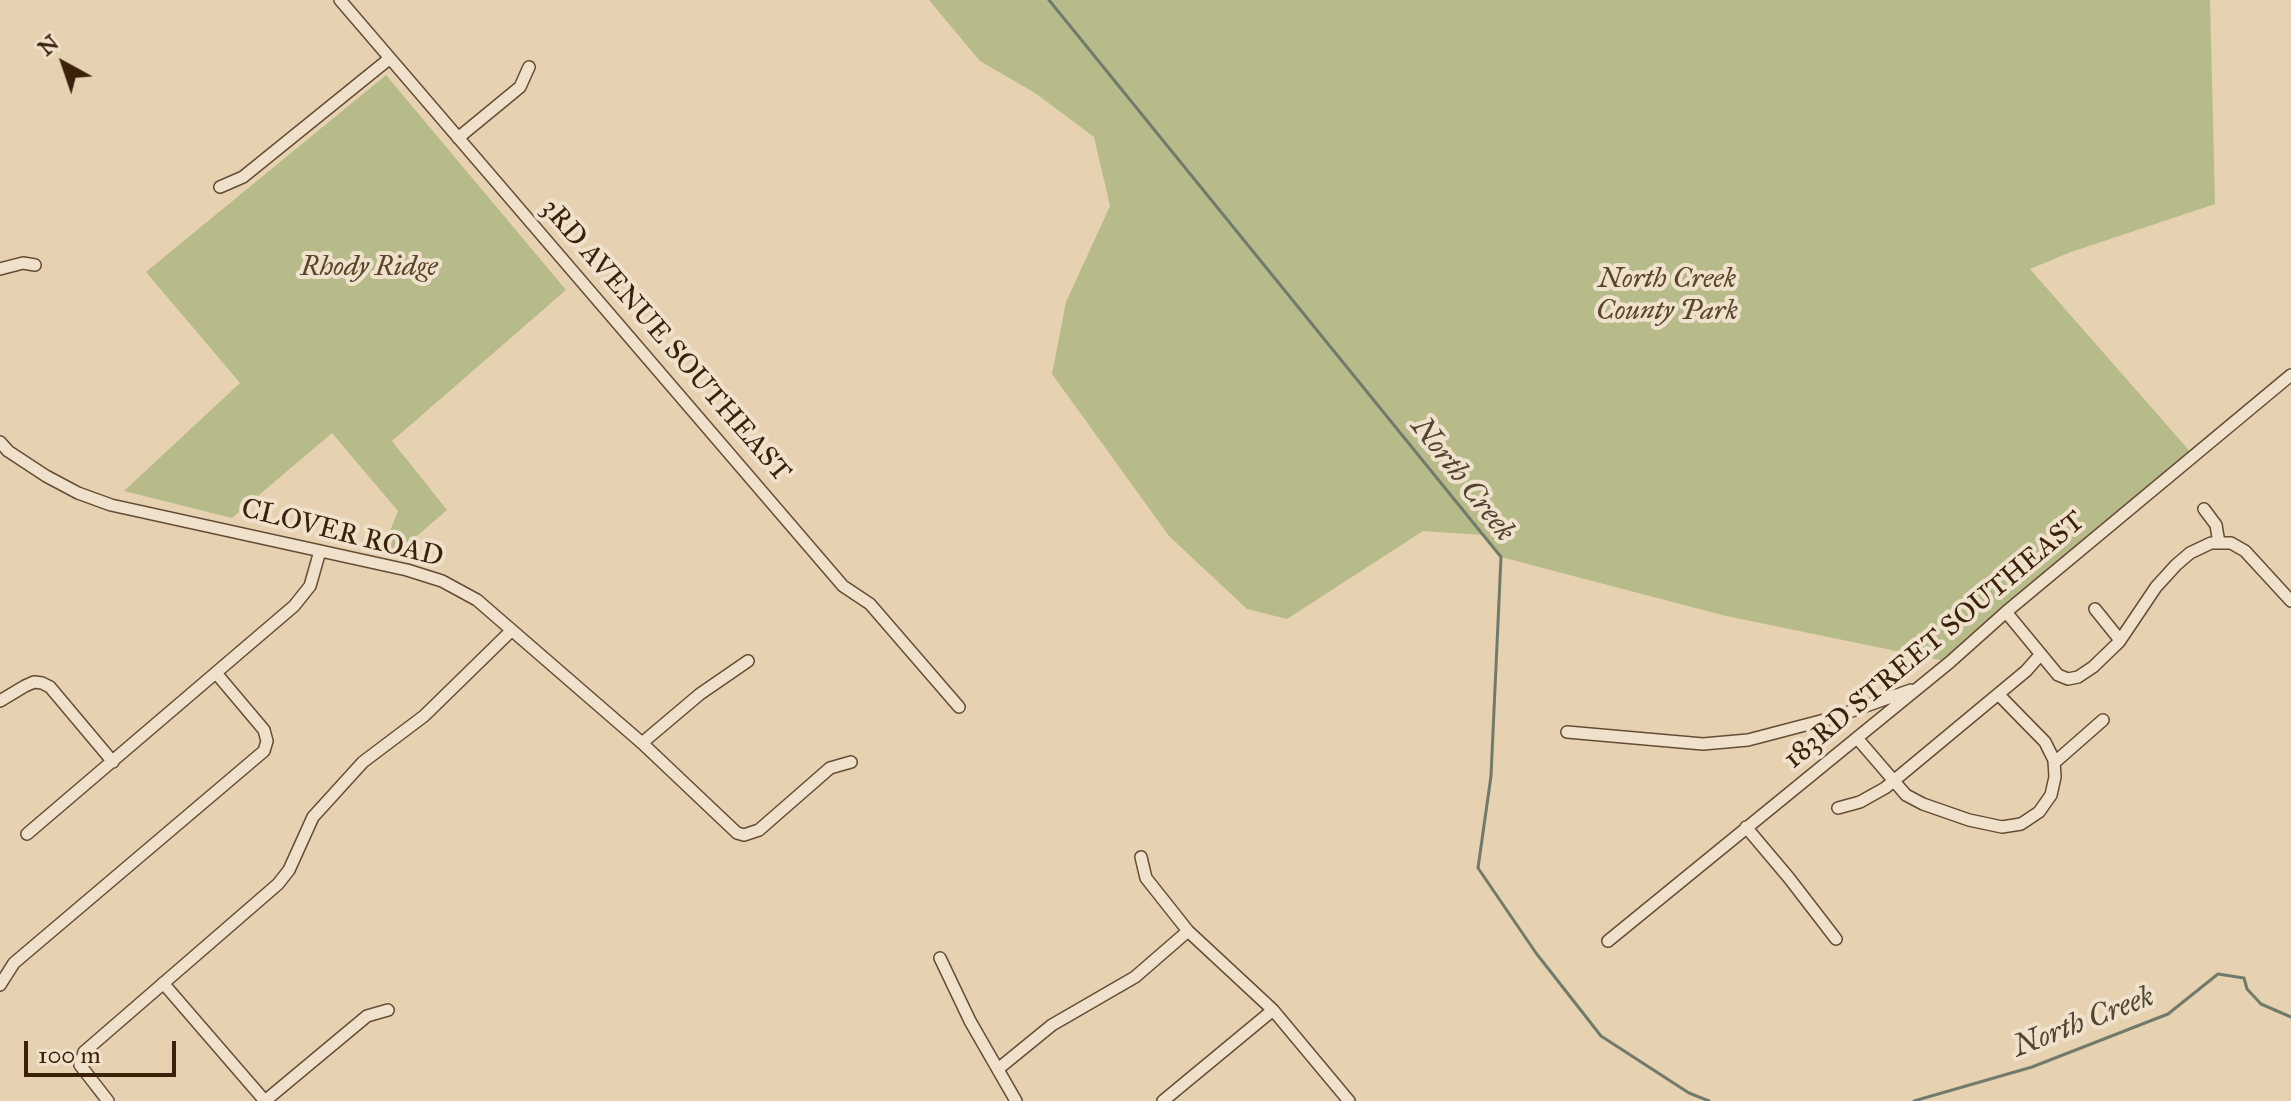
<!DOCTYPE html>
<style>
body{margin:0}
#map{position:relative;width:2291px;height:1101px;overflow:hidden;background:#e6d1b1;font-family:"IM FELL Great Primer",serif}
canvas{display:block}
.north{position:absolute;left:24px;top:24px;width:80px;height:80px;-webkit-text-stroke:6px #efe1cc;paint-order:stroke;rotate:320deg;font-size:22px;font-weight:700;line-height:32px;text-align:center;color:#3b200a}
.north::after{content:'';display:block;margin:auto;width:28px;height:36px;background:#3b200a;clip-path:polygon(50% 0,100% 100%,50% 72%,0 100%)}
.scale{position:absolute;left:24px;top:1041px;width:152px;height:36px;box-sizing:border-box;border:4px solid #3b200a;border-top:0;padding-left:10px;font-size:24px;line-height:28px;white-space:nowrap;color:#3b200a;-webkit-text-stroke:6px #efe1cc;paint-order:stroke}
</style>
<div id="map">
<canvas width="2291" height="1101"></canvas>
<div class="north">N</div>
<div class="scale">100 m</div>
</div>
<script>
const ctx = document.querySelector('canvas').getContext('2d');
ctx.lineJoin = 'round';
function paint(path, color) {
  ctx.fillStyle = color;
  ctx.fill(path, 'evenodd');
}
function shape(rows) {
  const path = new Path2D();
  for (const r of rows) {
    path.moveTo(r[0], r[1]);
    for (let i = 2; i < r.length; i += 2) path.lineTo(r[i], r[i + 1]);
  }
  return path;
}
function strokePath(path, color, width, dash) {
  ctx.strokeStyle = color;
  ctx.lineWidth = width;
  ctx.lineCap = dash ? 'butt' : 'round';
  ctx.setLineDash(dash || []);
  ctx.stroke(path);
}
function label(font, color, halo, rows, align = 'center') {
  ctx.font = font + ' "IM FELL Great Primer",serif';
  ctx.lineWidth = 8;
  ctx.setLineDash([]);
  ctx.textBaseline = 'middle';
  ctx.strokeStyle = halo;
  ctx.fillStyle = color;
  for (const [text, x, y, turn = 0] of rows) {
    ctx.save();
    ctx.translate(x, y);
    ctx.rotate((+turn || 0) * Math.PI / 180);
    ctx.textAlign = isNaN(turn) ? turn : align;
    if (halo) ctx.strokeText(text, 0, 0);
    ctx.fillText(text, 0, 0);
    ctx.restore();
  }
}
paint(shape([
 [929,0,2210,0,2215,204,2071,252,2030,269,2194,456,1950,662,1726,616,1501,557,1483,535,1423,531,1287,619,1247,609,1169,536,1052,374,1066,302,1110,206,1094,137,1035,93,980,61],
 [386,75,566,290,392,441,447,510,396,554,382,551,398,511,332,433,232,518,124,491,240,383,146,272]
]), '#b7bb8a');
strokePath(shape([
 [1049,0,1501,557,1491,776,1478,868,1536,953,1601,1036,1689,1093,1709,1101],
 [1914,1101,2032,1067,2168,1014,2218,974,2244,978,2247,989,2261,1004,2291,1017]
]), '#727b6b', 3);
const minor = shape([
 [340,0,843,586,870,604,959,707],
 [458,138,520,87,529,67],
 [220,187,243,177,389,59],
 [0,269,23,263,35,265],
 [0,442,8,451,46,476,78,493,111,505,407,570,442,581,477,600,642,743,737,833,744,835,759,830,830,768,851,762],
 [2204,509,2216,525,2219,543],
 [2095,609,2120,640],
 [2006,612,2058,675,2068,679,2078,677,2093,667,2119,642,2156,587,2176,565,2190,553,2211,543,2231,543,2245,551,2291,601],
 [0,701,25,686,34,682,42,683,50,687,113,762],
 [1567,732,1703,744,1748,740,1832,718,1911,690],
 [1857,738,1906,795,1923,804,1969,820,2002,827,2021,824,2039,812,2051,795,2055,777,2054,760,2045,742,1998,694],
 [642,743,700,694,748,661],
 [2054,763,2103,720],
 [1838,808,1860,802,1885,788,2026,671,2041,654],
 [1746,827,1789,878,1836,939],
 [27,834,294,606,310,586,320,551],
 [1141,857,1146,878,1188,931,1273,1010,1349,1101],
 [1608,941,1950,662,2006,612,2291,375],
 [940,958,970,1021,1016,1101],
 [163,983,265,1101],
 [0,985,14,963,264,751,267,741,264,730,216,673],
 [998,1069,1052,1025,1135,977,1188,931],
 [108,1101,80,1065,84,1052,278,884,289,870,313,817,363,762,424,716,511,631],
 [265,1101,367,1016,388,1010],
 [1163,1101,1273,1010]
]);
strokePath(minor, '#664c34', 14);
strokePath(minor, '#efe1cc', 11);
label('italic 28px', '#5a472a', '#efe1cc', [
 ["Rhody Ridge",369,268],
 ["North Creek",1667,280],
 ["County Park",1667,312]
]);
label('28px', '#3b200a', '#efe1cc', [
 ["3RD AVENUE SOUTHEAST",665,341,49],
 ["CLOVER ROAD",342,534,14],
 ["183RD STREET SOUTHEAST",1935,641,-40]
]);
label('italic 30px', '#524632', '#efe1cc', [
 ["North Creek",1462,480,52],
 ["North Creek",2084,1023,-21]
]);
</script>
